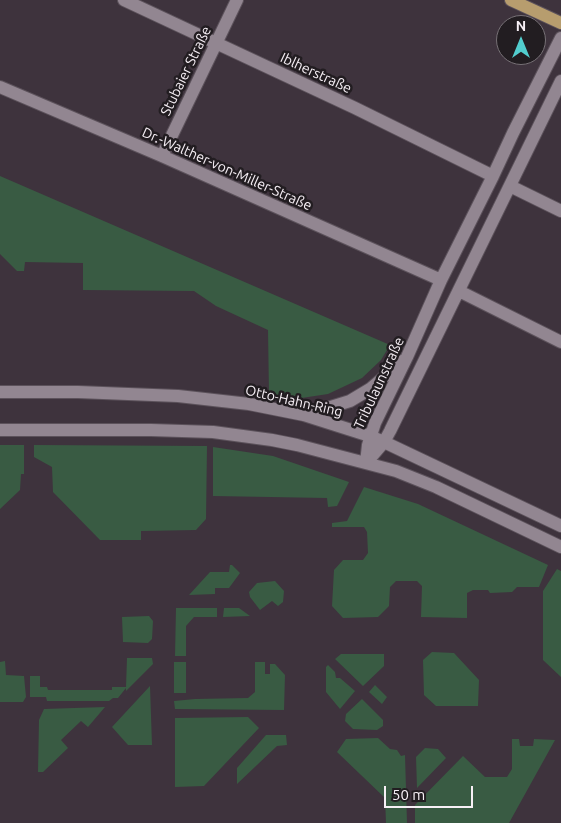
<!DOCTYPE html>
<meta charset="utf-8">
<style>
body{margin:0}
#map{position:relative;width:561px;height:823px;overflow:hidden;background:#3e333d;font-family:Ubuntu,sans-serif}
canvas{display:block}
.north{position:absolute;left:496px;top:15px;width:50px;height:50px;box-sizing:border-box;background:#221d21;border:1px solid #777176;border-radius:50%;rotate:0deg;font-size:14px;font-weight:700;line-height:20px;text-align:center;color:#f7f0f6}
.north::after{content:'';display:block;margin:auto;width:18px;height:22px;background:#52cdce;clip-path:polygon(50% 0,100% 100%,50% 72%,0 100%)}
.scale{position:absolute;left:384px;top:786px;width:89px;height:22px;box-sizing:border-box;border:2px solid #f7f0f6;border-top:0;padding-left:6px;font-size:15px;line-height:18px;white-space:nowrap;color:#f7f0f6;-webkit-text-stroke:4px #221d21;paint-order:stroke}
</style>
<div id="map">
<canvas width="561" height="823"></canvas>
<div class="north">N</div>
<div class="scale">50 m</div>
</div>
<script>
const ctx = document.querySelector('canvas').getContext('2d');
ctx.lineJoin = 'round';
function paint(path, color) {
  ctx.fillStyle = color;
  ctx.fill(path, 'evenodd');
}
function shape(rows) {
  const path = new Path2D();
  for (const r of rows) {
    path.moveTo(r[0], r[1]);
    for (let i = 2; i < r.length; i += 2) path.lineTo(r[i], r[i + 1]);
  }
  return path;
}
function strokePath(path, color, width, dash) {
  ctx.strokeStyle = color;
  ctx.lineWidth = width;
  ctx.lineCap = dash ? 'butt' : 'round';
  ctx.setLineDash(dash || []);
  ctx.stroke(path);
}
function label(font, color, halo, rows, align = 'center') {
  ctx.font = font + ' Ubuntu,sans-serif';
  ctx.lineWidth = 5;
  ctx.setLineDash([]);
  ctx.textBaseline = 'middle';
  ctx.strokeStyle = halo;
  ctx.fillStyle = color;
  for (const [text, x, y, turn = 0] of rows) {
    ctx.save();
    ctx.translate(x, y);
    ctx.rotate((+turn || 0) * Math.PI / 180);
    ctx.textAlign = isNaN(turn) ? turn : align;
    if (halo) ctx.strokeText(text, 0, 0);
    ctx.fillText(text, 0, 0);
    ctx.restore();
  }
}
paint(shape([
 [0,176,390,345,381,360,362,378,328,394,295,399,269,394,268,330,216,306,194,291,83,290,83,263,25,262,24,271,17,271,0,254],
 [0,445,24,445,24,474,21,474,20,490,0,509],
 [34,445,207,446,206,519,196,530,141,531,141,540,100,540,53,492,52,467,34,457],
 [213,447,273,456,349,482,337,506,328,507,327,498,213,496],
 [364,487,418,504,548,565,539,587,517,587,512,592,490,593,488,590,473,590,467,593,467,618,421,617,422,586,417,581,396,581,390,587,389,606,378,617,343,618,332,606,334,570,343,560,363,560,368,553,367,532,364,527,332,527,332,523,347,521],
 [230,565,232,565,240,573,229,588,215,588,215,594,189,595,210,572,229,572],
 [557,569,561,571,561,677,543,660,543,591],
 [275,581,284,591,283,602,278,606,272,601,260,610,250,597,249,592,257,583],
 [176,608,217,608,217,617,194,617,186,626,186,656,175,656],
 [224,608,239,608,250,616,223,617],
 [149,616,153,621,152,639,148,643,123,642,122,617],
 [432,652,454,653,479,680,478,706,436,706,424,695,423,660],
 [341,654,384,654,384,666,363,686,335,659],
 [127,658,152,658,153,664,126,691,126,688,118,698,113,698,109,701,47,701,46,697,30,697,30,676,40,676,40,687,47,687,48,690,112,690,112,687,126,687],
 [5,661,6,675,24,676,26,697,23,702,0,702,0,662],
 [174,662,186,662,186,693,174,693],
 [255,662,265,662,265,674,270,674,270,664,275,664,285,675,284,710,175,709,174,701,195,699,248,698,255,692],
 [328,665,335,672,336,678,340,678,355,691,340,709,326,692,326,667],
 [375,685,387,697,382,704,369,692],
 [150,686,152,745,128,745,112,727],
 [362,699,383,720,383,726,377,730,353,729,345,721,346,714],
 [105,707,88,727,81,721,61,740,68,748,43,772,38,772,39,720,44,709],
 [248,717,259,728,204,786,175,787,175,718],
 [266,735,286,735,287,745,277,746,237,784,237,768],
 [378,738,390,749,397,750,401,756,405,755,407,823,386,823,385,798,337,752,346,739],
 [512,739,519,739,520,746,533,746,534,739,555,740,509,823,415,823,415,805,463,756,485,777,507,777,512,769],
 [425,748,438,749,446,758,417,788,416,757]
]), '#395b43');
const minor = shape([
 [124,0,355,108,493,176],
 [0,87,162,156,441,280],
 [162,156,237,0],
 [510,186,561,211],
 [459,291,561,342],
 [0,392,78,392,178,396,249,404,304,415,370,436,384,442,561,526],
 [305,415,350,401,370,389,404,360],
 [0,430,151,430,213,432,272,440,297,445,396,471,436,487,561,547],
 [366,463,368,445,375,423,407,357,441,280,493,176,513,133,561,38],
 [366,463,384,442,390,431,561,81]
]);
const major = shape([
 [511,0,561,23]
]);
strokePath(minor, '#5c525b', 14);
strokePath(major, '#5c525b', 14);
strokePath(minor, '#928691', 12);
strokePath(major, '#b79d6e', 12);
label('14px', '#f7f0f6', '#221d21', [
 ["Stubaier Straße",186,71,-64],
 ["Iblherstraße",316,73,25],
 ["Dr.-Walther-von-Miller-Straße",227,169,24],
 ["Tribulaunstraße",379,383,-65],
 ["Otto-Hahn-Ring",294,401,13]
]);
</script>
